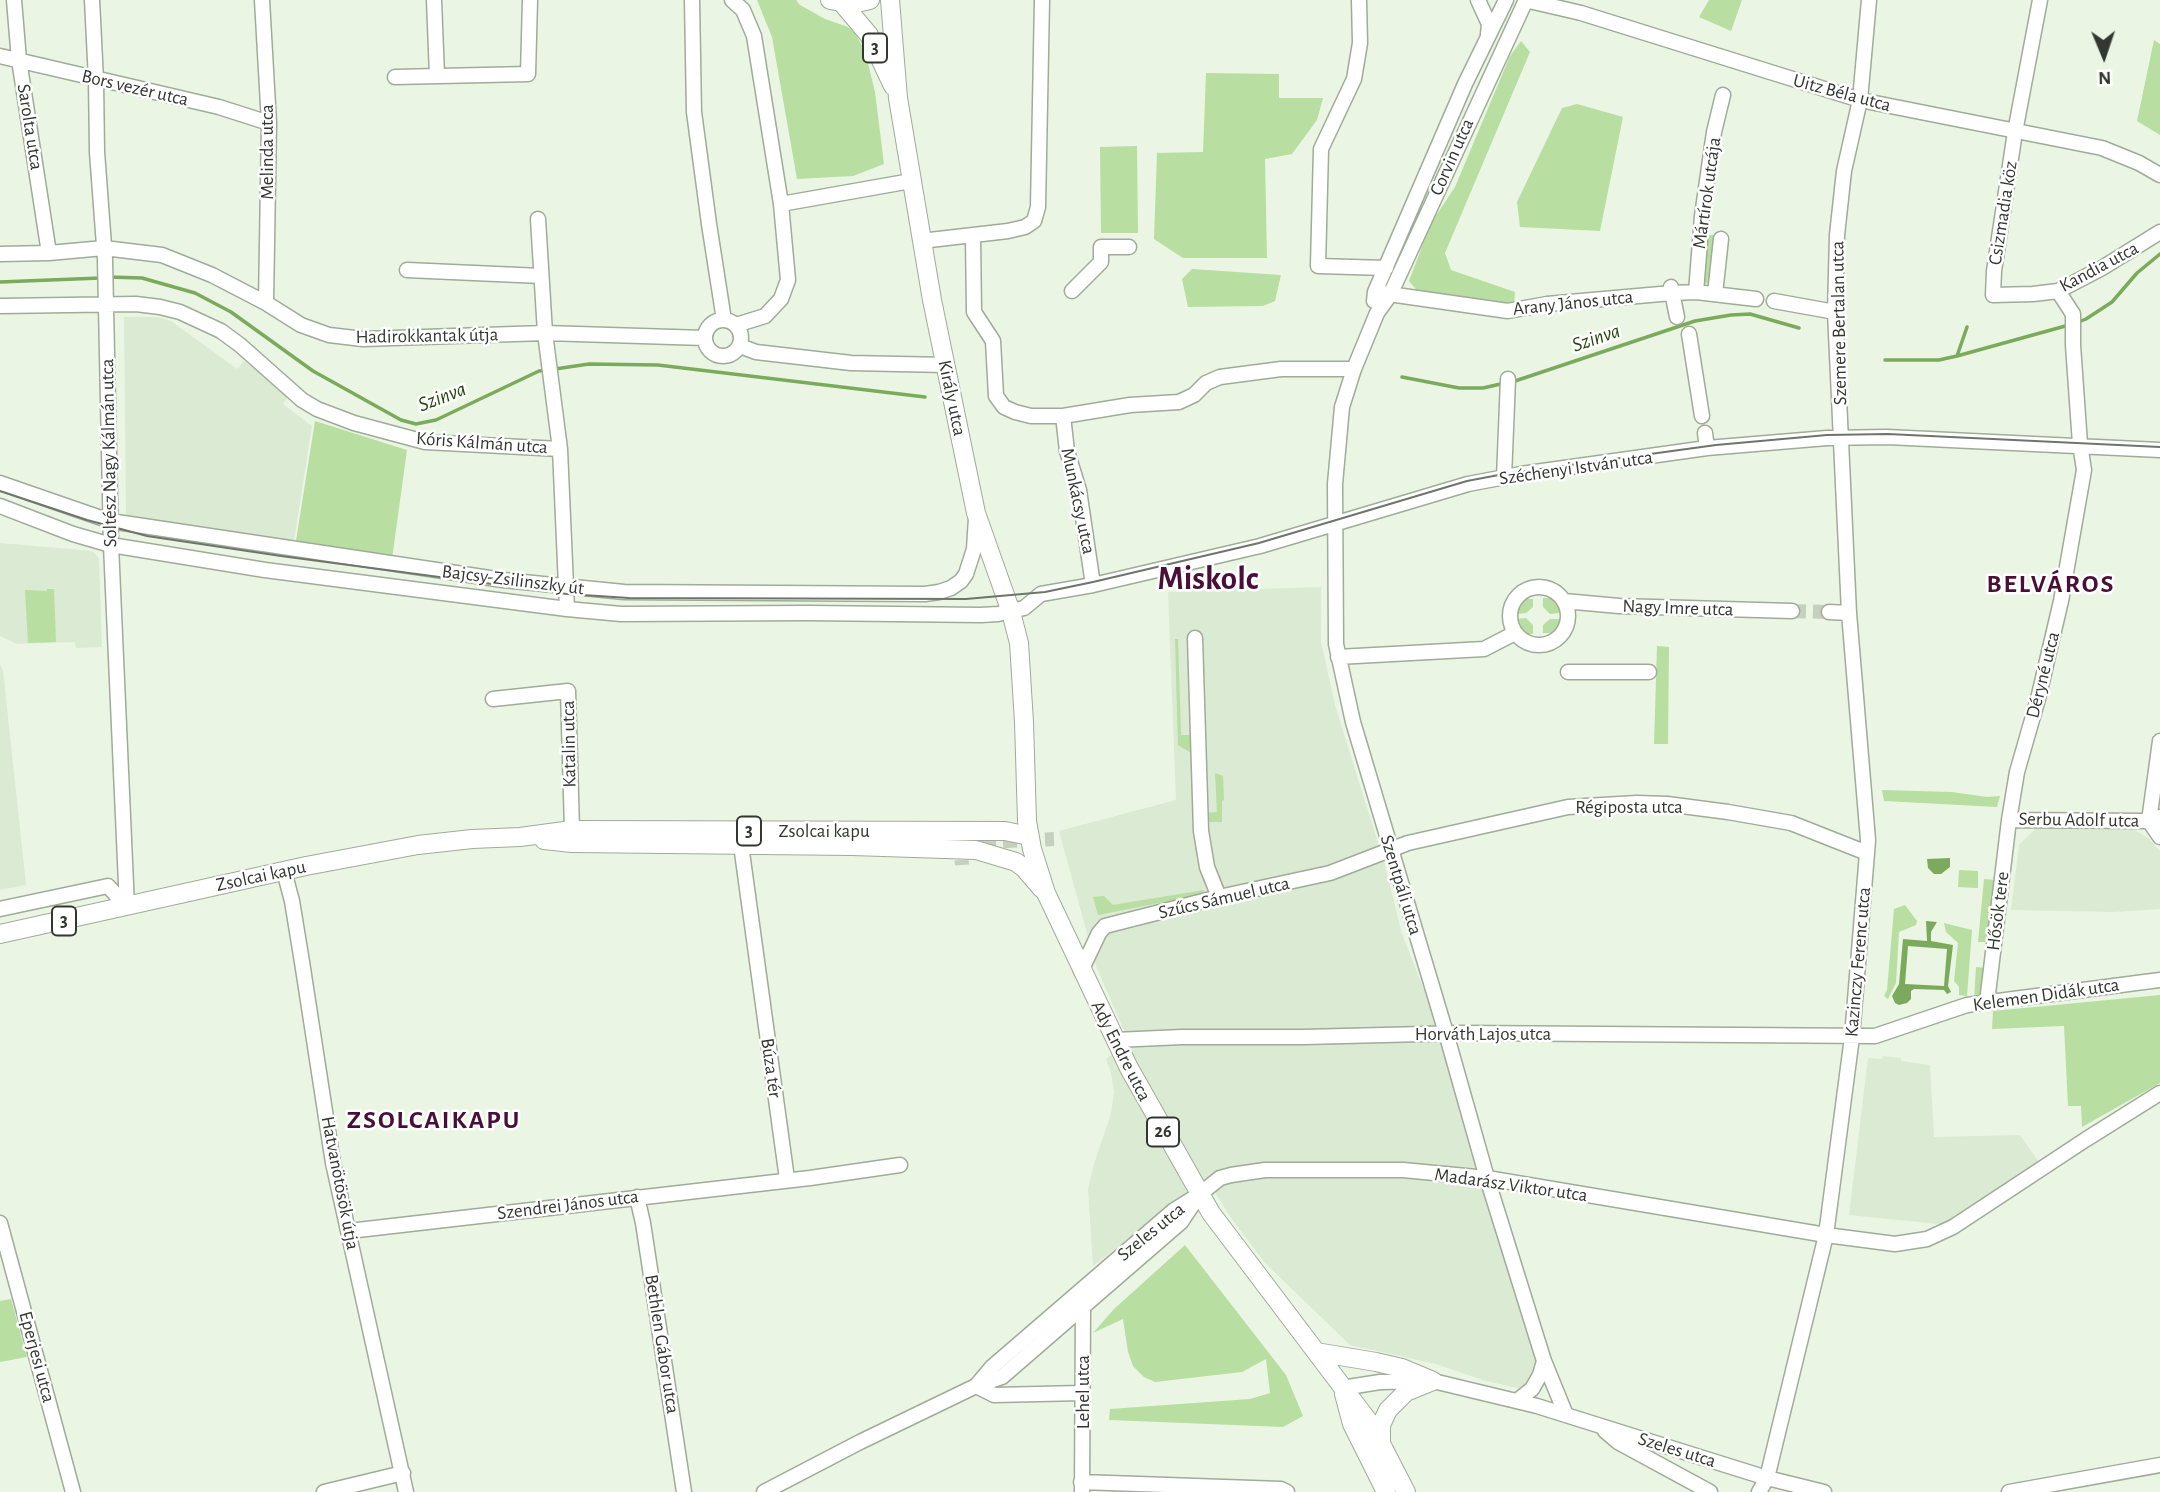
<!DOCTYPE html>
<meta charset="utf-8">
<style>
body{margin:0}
#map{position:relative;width:2160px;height:1492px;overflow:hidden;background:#eaf6e3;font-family:"Alegreya Sans",sans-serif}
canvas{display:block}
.north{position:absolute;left:2069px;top:21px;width:70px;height:70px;-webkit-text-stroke:5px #fff;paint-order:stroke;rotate:178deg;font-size:19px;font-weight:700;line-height:28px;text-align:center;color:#323730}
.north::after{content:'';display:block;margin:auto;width:24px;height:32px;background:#323730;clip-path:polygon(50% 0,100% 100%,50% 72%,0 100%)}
</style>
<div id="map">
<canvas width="2160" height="1492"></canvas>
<div class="north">N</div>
</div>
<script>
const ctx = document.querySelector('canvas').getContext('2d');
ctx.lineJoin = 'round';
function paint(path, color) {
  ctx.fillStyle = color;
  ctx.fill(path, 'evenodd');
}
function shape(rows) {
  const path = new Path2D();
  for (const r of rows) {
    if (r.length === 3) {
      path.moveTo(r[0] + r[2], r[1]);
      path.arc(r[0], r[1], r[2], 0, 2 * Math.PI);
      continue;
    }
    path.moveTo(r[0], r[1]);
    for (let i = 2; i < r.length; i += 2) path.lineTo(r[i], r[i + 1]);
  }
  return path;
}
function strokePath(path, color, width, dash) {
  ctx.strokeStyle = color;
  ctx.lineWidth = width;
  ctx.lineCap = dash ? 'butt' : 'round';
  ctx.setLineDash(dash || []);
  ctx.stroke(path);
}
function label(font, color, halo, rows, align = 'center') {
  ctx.font = font + ' "Alegreya Sans",sans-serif';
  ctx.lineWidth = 5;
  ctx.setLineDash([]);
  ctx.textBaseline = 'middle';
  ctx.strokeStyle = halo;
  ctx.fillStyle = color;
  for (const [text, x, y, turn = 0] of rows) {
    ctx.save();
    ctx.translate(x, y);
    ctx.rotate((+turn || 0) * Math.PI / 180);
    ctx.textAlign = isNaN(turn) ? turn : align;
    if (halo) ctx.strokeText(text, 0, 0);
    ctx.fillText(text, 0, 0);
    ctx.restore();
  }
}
paint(shape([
 [124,317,158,317,171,321,237,369,244,361,289,395,283,404,312,426,293,547,126,519],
 [0,543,92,551,99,558,102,647,76,648,75,642,17,644,0,636],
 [1321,587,1321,641,1335,705,1384,862,1402,934,1439,1028,1544,1377,1521,1389,1486,1381,1436,1364,1350,1345,1265,1263,1231,1218,1206,1178,1093,1266,1088,1189,1094,1164,1111,1114,1114,1092,1111,1073,1106,1059,1129,1042,1096,966,1059,831,1176,800,1168,592],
 [0,664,3,670,26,885,0,890],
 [2120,821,2148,838,2160,851,2160,909,2114,912,2011,910,2019,845,2037,827],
 [1883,1056,1901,1058,1901,1061,1930,1065,1934,1137,2020,1135,2041,1165,1948,1225,1849,1215,1868,1058,1882,1059]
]), '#dbead2');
paint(shape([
 [757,0,796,0,800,5,825,19,848,27,855,33,865,51,875,92,884,164,853,176,797,179,772,37],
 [1709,0,1742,0,1731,31,1699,17],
 [2154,40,2160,44,2160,135,2137,121],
 [1521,41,1530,52,1445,253,1451,270,1515,292,1514,305,1419,293,1409,281,1431,223,1455,187,1510,56],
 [1206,73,1279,74,1279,98,1323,98,1317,120,1292,154,1265,159,1267,258,1183,258,1154,239,1157,153,1203,152],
 [1577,104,1623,117,1600,231,1520,227,1517,202,1562,108],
 [1137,146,1138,233,1101,233,1100,147],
 [1707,235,1718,235,1714,284,1703,283],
 [1192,269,1281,275,1275,301,1263,306,1188,307,1182,279],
 [315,421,407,450,392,559,295,547],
 [47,589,54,589,56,642,28,643,25,590,47,591],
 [1543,598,1551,598,1556,601,1559,606,1559,613,1550,614,1543,607],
 [1524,599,1533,599,1533,607,1526,613,1516,614,1516,605,1519,601],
 [1526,618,1533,625,1533,634,1524,634,1519,631,1517,626,1517,619],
 [1550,619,1560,619,1560,627,1552,633,1543,633,1543,625],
 [1175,639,1178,639,1181,735,1191,735,1191,753,1178,745],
 [1657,646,1669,647,1668,744,1654,744],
 [1215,773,1223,776,1224,800,1222,801,1222,822,1207,822,1204,813,1217,812],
 [1882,790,1952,792,1987,797,2000,796,1997,807,1884,801],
 [1959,870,1978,871,1978,888,1958,887],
 [1984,879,1997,880,1989,942,1978,942],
 [1204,890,1205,894,1098,915,1093,897,1104,896,1113,905],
 [1905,905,1917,921,1916,925,1899,932,1896,983,1888,999,1884,996,1887,990,1894,909],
 [1944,923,1972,930,1967,996,1959,995,1959,987,1954,981,1958,943,1946,932],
 [1976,967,1987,968,1983,997,1974,1000],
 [2160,995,2160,1083,2082,1127,2081,1106,2068,1106,2064,1026,1992,1029,1993,1011],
 [1185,1245,1286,1375,1303,1416,1283,1427,1109,1420,1110,1409,1250,1399,1270,1393,1266,1359,1242,1372,1155,1382,1144,1377,1133,1366,1128,1352,1123,1319,1093,1333,1114,1309],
 [11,1299,27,1357,0,1362,0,1301]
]), '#b8dea1');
paint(shape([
 [1950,858,1950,867,1941,874,1934,874,1928,868,1927,859],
 [1926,921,1937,922,1931,932,1931,941,1953,945,1948,986,1951,992,1947,994,1944,990,1914,989,1911,991,1911,999,1907,1003,1899,1005,1895,1003,1892,996,1899,984,1903,939,1927,941],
 [1908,946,1947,949,1944,986,1905,984]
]), '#7baa5d');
strokePath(shape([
 [108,277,142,278,195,293,231,312,313,371,401,420,416,424,436,420,539,371,547,370],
 [0,282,100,278],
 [2076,323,2086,319,2112,302,2137,273,2160,254],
 [1957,356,1967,327],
 [1885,360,1939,360,1957,356,2069,325],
 [555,369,589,364,658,365,925,397],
 [1402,377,1459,388,1483,388,1505,383],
 [1512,382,1695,321,1731,315,1750,314,1799,328]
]), '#7baa5d', 3.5);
strokePath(shape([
 [1792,611,1829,612],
 [960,839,962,865],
 [961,843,1054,839]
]), '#c5d0bf', 14, [14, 7]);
const minor = shape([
 [14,0,19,60,49,253],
 [92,0,96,80,97,152,105,259,111,545,127,907],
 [262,0,269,123,266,303],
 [434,0,437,76],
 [692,0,694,112,709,224,724,320],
 [732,0,743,10,754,36,781,204,788,280,781,299,765,316,736,325],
 [1359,0,1360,43,1354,79,1321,149,1318,266,1386,268],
 [1478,0,1489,24,1488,34],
 [1525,0,1581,13,1860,100,2102,148,2139,163,2160,175],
 [1526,0,1390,295,1377,313,1354,369,1342,407,1335,484,1336,644,1353,722,1446,1033,1487,1178,1544,1361,1566,1415],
 [2040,0,2015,132,1994,271,1993,295,2033,294,2058,291,2102,268,2160,232],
 [0,56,219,107,269,123],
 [395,77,528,74,530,0],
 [781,204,911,181],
 [538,219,545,333,560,449,567,609],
 [973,237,974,312,993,341,996,396,1004,407,1015,412,1031,416,1063,416,1130,405,1179,402,1194,395,1206,383,1220,377,1281,369,1354,369],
 [921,241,1008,231,1025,227,1034,221,1038,207,1042,0],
 [0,254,49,253,104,248,162,255,212,275,266,303,301,325,329,335,363,339,545,333,705,338],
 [407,270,541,276],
 [1671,287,1677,317],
 [1072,291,1101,262,1101,247,1129,247],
 [1375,292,1508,311,1547,304,1672,293,1696,292,1756,299],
 [1696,292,1702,216,1714,132,1723,95],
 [1715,294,1721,239],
 [1374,301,1375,292,1465,84,1506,0],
 [1774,301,1835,312],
 [0,306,136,304,160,307,180,312,221,331,240,345,302,400,317,409,354,423,425,442,560,449],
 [723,338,18],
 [1689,334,1702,416],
 [740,346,756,352,851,363,946,365],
 [1063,416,1067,451,1079,490,1093,585],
 [1705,433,1707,448],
 [1504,478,1508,379],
 [0,483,110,521,503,580,624,592,925,594,939,592,951,588,961,581,966,574,974,549,976,518],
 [0,506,73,534,111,545,265,570,567,609,621,614,808,613,981,615,998,614,1024,608,1041,594,1093,585,1260,546,1468,484,1521,474,1707,448,1827,438,1887,437,2160,450],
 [1539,616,29],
 [1564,601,1619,606,1792,611],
 [1829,612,1849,613],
 [1195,638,1201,831,1207,867,1219,897],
 [1338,657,1484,649,1515,633],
 [1568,672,1649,672],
 [493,699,568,691,572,830],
 [2009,820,2149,821,2160,817],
 [2149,821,2160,741],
 [2149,821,2160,837],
 [741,845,787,1179],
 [284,871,292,901,302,962,333,1163,406,1492],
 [0,909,108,886,127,907],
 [1081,971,1099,933,1105,926,1219,897,1330,873,1408,843,1568,807,1637,803,1667,804,1728,812,1791,823,1867,853],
 [1987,1002,2009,820,2017,772,2038,699,2061,601,2084,470,2080,444,2073,345,2073,314,2058,291],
 [1115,1040,1182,1037,1304,1037,1463,1033,1875,1036,1967,1005,2160,980],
 [637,1197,643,1223,684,1492],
 [0,1223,73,1492],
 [349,1231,810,1178,900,1165],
 [1081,1305,1083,1307,1082,1492],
 [976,1386,992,1367,1173,1211,1200,1194,1220,1178,1231,1175,1265,1170,1403,1170,1487,1178,1826,1235,1895,1244,1927,1239,1953,1227,2085,1140,2160,1093],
 [976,1386,994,1395,1082,1393],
 [1342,1388,1380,1382,1433,1381,1537,1406,1767,1478,1824,1492],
 [1517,1401,1532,1389,1540,1375,1544,1361],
 [1605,1431,1618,1442,1710,1492],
 [1081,1482,1281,1489,1287,1492],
 [324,1492,403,1473],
 [764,1492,860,1442,976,1386,1002,1377,1181,1222,1195,1201],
 [1759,1492,1767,1478,1826,1235,1852,1037,1867,853,1868,840,1849,613,1835,312,1837,235,1844,171,1860,100,1869,0],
 [2009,1492,2160,1465]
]);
const major = shape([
 [830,0,852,4,870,0],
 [890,0,898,98,932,300,976,513,1011,612,1019,643,1024,722,1027,821,1032,849,1046,893,1129,1068,1211,1213,1372,1426,1406,1492],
 [842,3,869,35,893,86],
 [544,840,572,843,852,846,976,850,1016,862,1024,868,1042,889],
 [0,934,306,866,418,845,472,839,520,837,572,830,1005,831,1029,836],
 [1316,1352,1376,1362,1402,1368,1433,1381],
 [1344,1394,1352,1424,1386,1492],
 [1381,1441,1381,1425,1388,1410,1406,1392,1433,1381]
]);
strokePath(minor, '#a0ab99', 17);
strokePath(major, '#a0ab99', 20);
strokePath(minor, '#fff', 14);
strokePath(major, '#fff', 18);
strokePath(shape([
 [0,491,87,520,147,536,281,556,567,594,629,598,966,599,1045,592,1093,582,1259,543,1467,481,1504,474,1716,445,1827,435,1888,434,2160,447]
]), '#6e756a', 2);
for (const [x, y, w] of [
 [875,48,24],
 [749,831,24],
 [64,921,24],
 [1163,1132,32]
]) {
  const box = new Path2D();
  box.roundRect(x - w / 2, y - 14.5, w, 29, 5);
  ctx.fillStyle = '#fff';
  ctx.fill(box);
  strokePath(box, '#323730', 2);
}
label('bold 18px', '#323730', null, [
 ["3",875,48],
 ["3",749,831],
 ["3",64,921],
 ["26",1163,1132]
]);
label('19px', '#323730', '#fff', [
 ["Bors vezér utca",135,88,13],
 ["Uitz Béla utca",1842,93,15],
 ["Sarolta utca",30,127,81],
 ["Melinda utca",267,152,-90],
 ["Corvin utca",1452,157,-66],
 ["Mártírok utcája",1707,193,-82],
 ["Csizmadia köz",2003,213,-81],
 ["Kandia utca",2099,267,-28],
 ["Arany János utca",1573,303,-6],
 ["Szemere Bertalan utca",1839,323,-91],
 ["Hadirokkantak útja",427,336,-1],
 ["Király utca",952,398,78],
 ["Kóris Kálmán utca",482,443,4],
 ["Soltész Nagy Kálmán utca",109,453,-91],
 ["Széchenyi István utca",1576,468,-8],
 ["Munkácsy utca",1078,501,78],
 ["Bajcsy-Zsilinszky út",513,580,7],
 ["Nagy Imre utca",1678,608,2],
 ["Déryné utca",2043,675,-76],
 ["Katalin utca",569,744,-91],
 ["Régiposta utca",1629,807],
 ["Serbu Adolf utca",2079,820,1],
 ["Zsolcai kapu",824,831],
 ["Zsolcai kapu",261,876,-12],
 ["Szentpáli utca",1401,885,73],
 ["Szűcs Sámuel utca",1224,898,-13],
 ["Hősök tere",1998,911,-83],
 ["Kazinczy Ferenc utca",1858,962,-85],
 ["Kelemen Didák utca",2046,995,-8],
 ["Horváth Lajos utca",1483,1034],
 ["Ady Endre utca",1121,1051,63],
 ["Búza tér",771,1068,82],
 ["Hatvanötösök útja",340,1183,79],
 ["Madarász Viktor utca",1511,1185,8],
 ["Szendrei János utca",568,1205,-7],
 ["Szeles utca",1151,1232,-39],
 ["Bethlen Gábor utca",662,1344,81],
 ["Eperjesi utca",37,1357,75],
 ["Lehel utca",1083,1392,-90],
 ["Szeles utca",1677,1450,17]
]);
label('italic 21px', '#2a4811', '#fff', [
 ["Szinva",1596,338,-19],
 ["Szinva",442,397,-21]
]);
ctx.letterSpacing = '2px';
label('bold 26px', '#4a0f37', '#fff', [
 ["BELVÁROS",2051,584],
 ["ZSOLCAIKAPU",434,1120]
]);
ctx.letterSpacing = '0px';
label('bold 33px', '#4a0f37', '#fff', [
 ["Miskolc",1208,579]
]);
</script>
